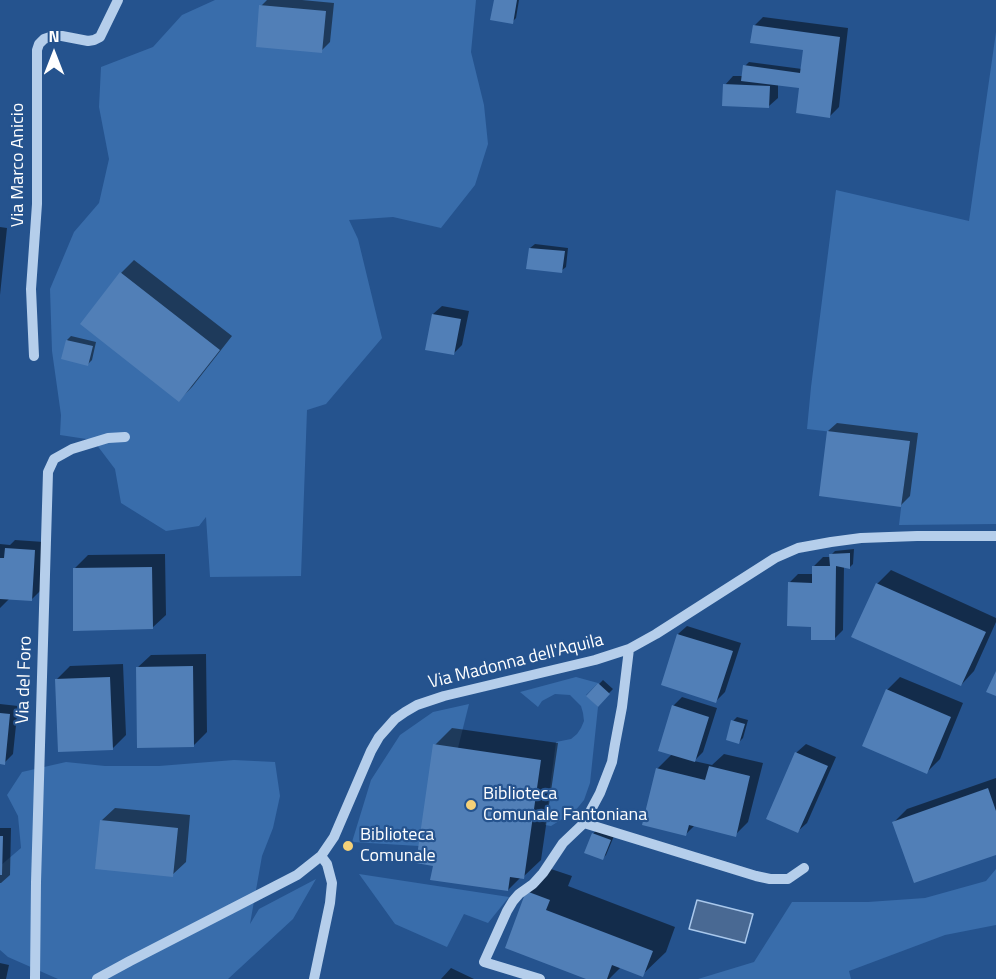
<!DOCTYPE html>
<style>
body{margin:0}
#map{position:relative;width:996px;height:979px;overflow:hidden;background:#25538e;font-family:"Titillium Web",sans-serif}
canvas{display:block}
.north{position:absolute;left:24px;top:24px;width:60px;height:60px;-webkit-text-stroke:4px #25538e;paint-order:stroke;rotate:0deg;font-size:16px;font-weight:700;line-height:24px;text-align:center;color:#fff}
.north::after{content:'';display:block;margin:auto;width:21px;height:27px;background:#fff;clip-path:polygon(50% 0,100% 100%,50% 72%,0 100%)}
</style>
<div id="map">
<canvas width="996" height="979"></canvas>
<div class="north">N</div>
</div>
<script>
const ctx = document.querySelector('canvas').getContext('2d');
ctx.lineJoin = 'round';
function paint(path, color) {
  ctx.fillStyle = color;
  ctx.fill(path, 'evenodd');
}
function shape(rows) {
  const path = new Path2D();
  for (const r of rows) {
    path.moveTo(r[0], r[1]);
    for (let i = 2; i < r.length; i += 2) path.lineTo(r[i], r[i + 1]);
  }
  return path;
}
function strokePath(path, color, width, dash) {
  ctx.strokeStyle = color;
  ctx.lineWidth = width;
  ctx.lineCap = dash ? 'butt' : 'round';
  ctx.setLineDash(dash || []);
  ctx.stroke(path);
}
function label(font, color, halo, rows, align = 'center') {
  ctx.font = font + ' "Titillium Web",sans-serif';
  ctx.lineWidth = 4.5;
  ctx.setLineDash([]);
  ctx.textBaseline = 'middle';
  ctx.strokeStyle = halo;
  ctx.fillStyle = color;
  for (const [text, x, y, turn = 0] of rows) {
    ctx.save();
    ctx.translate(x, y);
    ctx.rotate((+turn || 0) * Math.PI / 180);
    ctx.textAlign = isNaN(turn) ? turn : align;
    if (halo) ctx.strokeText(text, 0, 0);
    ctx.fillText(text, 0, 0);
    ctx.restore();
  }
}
paint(shape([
 [215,0,476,0,471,52,484,105,488,144,475,185,441,228,393,217,349,220,358,239,382,338,326,404,307,410,301,576,210,577,206,517,199,526,166,531,121,503,115,469,93,440,60,435,61,415,52,351,50,289,74,232,99,203,109,159,99,107,101,67,153,47,182,15],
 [996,32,996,524,899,525,909,441,807,429,811,387,836,190,969,221],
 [576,677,598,683,586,695,598,707,590,783,584,800,575,811,551,826,545,825,556,742,571,739,577,734,581,728,584,721,583,713,581,706,570,695,555,694,542,701,538,707,520,692],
 [469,704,458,748,419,846,352,842,371,780,400,735,433,712],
 [234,760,275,762,280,796,273,828,262,856,250,924,259,909,316,879,293,919,228,979,58,979,8,957,0,950,0,866,21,848,18,816,7,795,22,772,66,762,105,766,159,766],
 [996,869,996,925,945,935,849,971,851,979,698,979,754,962,792,902,868,902,925,898,986,881],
 [359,874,509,897,488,923,464,914,447,947,395,924]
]), '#396dab');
const water = shape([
 [697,900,753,914,745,943,689,929,697,900]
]);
paint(water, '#496993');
strokePath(water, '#a9c8ec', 1.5);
paint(shape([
 [267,0,302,0,334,3,330,42,321,51,261,6],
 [495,0,519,0,516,18,512,22],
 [763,17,848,28,839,107,830,116,801,84,778,84,778,98,769,106,725,85,733,76,743,76,745,66,749,62,802,69,805,49,754,26],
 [0,227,7,228,0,295],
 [535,244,568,248,566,267,561,271,530,248],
 [134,260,232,336,192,387,179,400,121,273],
 [442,306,469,311,462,345,453,354,433,314],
 [71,336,96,342,92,360,88,364,67,340],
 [837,423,918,433,910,496,901,505,828,431],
 [15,540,44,542,40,591,31,600,10,598,0,608,0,544,10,545],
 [854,549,853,564,849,568,844,567,843,630,834,639,813,625,789,583,798,574,814,574,814,566,823,557,831,557,831,555,835,551],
 [165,554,166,615,152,628,74,569,88,555],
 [891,570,996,618,996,622,974,671,961,685,877,584],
 [687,626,741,643,725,692,716,701,678,634],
 [206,654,207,732,194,745,137,668,151,655],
 [123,664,126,735,113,748,57,679,70,666],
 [900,677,963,703,940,759,927,772,887,690],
 [603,680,613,689,598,704,588,695],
 [682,697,717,708,703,752,694,761,712,765,724,754,763,763,748,822,735,835,695,825,686,834,657,769,672,754,673,706],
 [0,704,18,706,13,754,4,763,0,763],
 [737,717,748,720,743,738,739,742,733,721],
 [452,728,558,743,541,860,523,877,521,877,508,890,434,865,435,745],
 [806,744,836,757,807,823,798,831,768,818,797,752],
 [996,778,996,853,894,822,907,809],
 [115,808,190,815,186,862,172,875,101,821],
 [0,828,11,828,10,875,1,883,0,883],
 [597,829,614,836,606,855,602,859,586,852,593,834],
 [551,869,572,876,568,886,675,927,666,952,642,975,621,967,609,979,590,979,528,892],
 [0,963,9,965,6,979,0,979],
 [451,968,474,979,441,979]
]), '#0007');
paint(shape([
 [494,0,517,0,513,24,490,20],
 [259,5,326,11,322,53,256,47],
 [753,25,840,37,830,118,796,113,799,88,741,81,743,65,800,73,803,50,750,43],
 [723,84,770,86,769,108,722,106],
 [529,248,565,251,562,273,526,269],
 [120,272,220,350,179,402,80,324],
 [432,314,461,319,454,355,425,350],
 [66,340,93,346,88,366,61,359],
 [827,431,910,441,901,507,819,496],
 [5,548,35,550,32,601,0,599,0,558,4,558],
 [850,553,850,569,836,566,835,640,811,640,811,627,787,626,788,582,812,583,812,566,830,566,829,554],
 [152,567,153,629,73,631,73,568],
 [876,583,986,632,961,686,851,637],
 [677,634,733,651,716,703,661,685],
 [193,666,194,747,137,748,136,667],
 [996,671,996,696,986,692],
 [110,677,113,750,58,752,55,679],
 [598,683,610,694,598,707,586,696],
 [886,689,951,717,927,774,862,746],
 [672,705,709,717,695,762,658,751],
 [0,713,10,714,5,765,0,764],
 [731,720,745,724,739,744,726,740],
 [433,744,541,760,524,879,510,877,508,891,430,880,433,866,416,863],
 [795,752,828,766,798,833,766,819],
 [709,766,750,776,736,837,689,825,686,836,642,825,656,768,705,780],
 [988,788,996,811,996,855,914,883,892,822],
 [100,820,178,828,173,877,95,869],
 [592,833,611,840,603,860,584,853],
 [0,836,3,836,2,875,0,875],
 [526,891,550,900,546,910,653,951,643,977,612,965,607,979,586,979,505,948]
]), '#517fb7');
strokePath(shape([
 [34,356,31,289,37,204,37,50,39,44,44,39,53,36,62,36,88,41,94,40,100,37,118,0],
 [584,823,756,876,770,879,788,879,804,868],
 [35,979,36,882,48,472,54,459,72,449,108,438,125,437],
 [97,979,130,961,297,875,321,856,334,837,371,751,379,737,395,719,405,712,417,705,444,696,595,660,629,649,656,634,775,558,798,548,831,542,861,538,917,536,996,536],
 [314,979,330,903,332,883,327,864,321,856],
 [540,979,484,962,507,911,513,901,519,894,533,884,543,873,563,843,584,823,600,793,612,762,615,744,622,707,629,649]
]), '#b5ceeb', 10);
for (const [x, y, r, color] of [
 [471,805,6,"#f5d178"],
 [348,846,6,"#f5d178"]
]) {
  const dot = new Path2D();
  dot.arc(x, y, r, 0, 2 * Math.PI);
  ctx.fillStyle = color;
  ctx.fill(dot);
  strokePath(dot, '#25538e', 2);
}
label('18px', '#fff', '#25538e', [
 ["Via Marco Anicio",19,165,-90],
 ["Via Madonna dell'Aquila",516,662,-14],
 ["Via del Foro",25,680,-88]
]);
label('18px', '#fff', '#25538e', [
 ["Biblioteca",483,795],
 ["Comunale Fantoniana",483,816],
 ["Biblioteca",360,836],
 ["Comunale",360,857]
], 'left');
</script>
